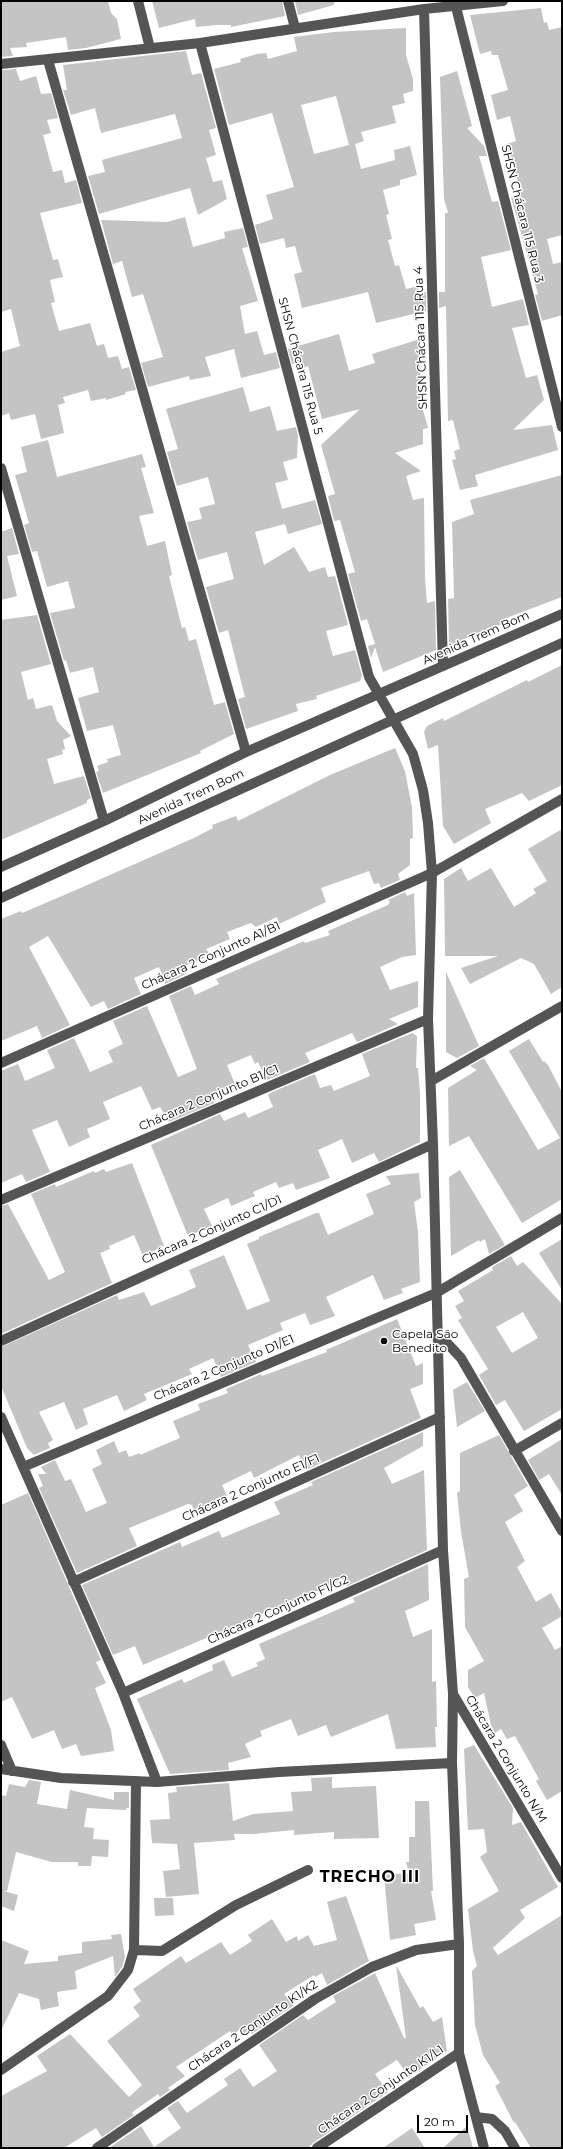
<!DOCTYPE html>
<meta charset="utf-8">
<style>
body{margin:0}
#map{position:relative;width:563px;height:2149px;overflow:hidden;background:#fff;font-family:Montserrat,sans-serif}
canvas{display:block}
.frame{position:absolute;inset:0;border:2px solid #000;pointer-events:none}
.scale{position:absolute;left:417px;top:2115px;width:51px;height:18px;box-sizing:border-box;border:2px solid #000;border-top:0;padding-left:5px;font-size:12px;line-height:14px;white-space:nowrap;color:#000;-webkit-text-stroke:3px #fff;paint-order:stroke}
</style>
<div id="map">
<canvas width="563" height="2149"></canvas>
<div class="frame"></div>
<div class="scale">20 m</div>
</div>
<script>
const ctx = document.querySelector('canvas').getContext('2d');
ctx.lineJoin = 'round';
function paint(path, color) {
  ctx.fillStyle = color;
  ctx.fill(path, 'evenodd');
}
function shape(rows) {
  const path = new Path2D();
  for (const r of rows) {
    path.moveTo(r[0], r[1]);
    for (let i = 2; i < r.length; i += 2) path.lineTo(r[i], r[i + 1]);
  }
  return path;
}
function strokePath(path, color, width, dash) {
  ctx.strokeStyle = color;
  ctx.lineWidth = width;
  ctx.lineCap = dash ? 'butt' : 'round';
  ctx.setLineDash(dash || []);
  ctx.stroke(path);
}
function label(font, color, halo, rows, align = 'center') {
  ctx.font = font + ' Montserrat,sans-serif';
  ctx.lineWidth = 3;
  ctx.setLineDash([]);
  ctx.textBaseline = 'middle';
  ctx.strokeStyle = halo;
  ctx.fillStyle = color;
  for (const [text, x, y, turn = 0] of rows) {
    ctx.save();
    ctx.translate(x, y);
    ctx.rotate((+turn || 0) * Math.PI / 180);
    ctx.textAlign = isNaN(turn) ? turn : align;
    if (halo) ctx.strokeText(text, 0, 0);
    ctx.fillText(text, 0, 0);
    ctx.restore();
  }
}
paint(shape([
 [1,1,108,1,111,13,117,19,121,39,86,48,68,50,66,37,26,43,27,47,10,48,13,56,1,57],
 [152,1,282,1,285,16,231,27,231,25,217,25,196,27,195,19,159,28],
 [295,1,334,1,334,5,298,15],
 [541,8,544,23,547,22,549,30,562,27,562,235,547,239,553,264,562,262,562,315,542,321,535,295,538,294,511,197,521,195,511,156,507,156,504,145,516,141,510,116,497,120,491,95,508,90,498,55,492,55,491,51,480,54,470,15],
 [406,28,406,55,413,79,413,91,403,94,405,103,392,106,396,123,361,132,364,141,355,144,361,169,395,160,394,150,410,146,417,175,400,180,400,185,383,190,389,214,386,215,392,239,388,240,395,266,399,265,406,289,419,286,419,292,426,292,426,311,376,323,368,292,302,308,294,274,302,272,295,246,286,248,284,238,260,244,255,225,273,219,266,195,294,187,272,113,229,125,214,69,241,62,240,59,257,54,266,53,268,59,297,51,294,37,334,32],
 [336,96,349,145,314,154,301,105],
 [186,51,192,75,201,73,216,128,209,130,216,155,206,158,213,182,222,180,227,199,198,215,190,188,99,214,88,176,105,172,102,160,182,138,175,114,101,133,95,108,71,115,63,90,67,90,63,65],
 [16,69,20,81,36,76,41,94,51,93,58,118,47,120,51,133,43,135,53,172,62,170,65,183,76,180,82,203,40,213,53,260,58,259,63,277,50,280,55,302,51,303,59,331,90,323,97,346,104,344,108,358,118,356,122,369,129,367,136,390,125,392,126,394,106,400,106,398,91,401,88,390,63,397,65,403,58,405,64,433,41,439,35,414,11,420,9,413,1,416,1,352,20,346,11,309,1,312,1,70],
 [457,71,472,126,467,128,484,146,487,156,479,156,492,202,498,201,511,250,481,257,492,307,523,299,529,325,512,328,526,378,537,375,544,400,513,430,552,425,558,450,475,475,478,486,460,490,452,460,456,459,454,451,460,449,453,420,448,421,446,306,439,308,439,292,445,292,445,213,448,213,444,199,440,77],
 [185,217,193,247,225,238,224,232,243,228,248,247,242,248,258,301,240,306,245,334,257,331,264,355,276,352,280,368,241,378,234,349,205,357,211,376,190,380,189,376,148,387,141,363,163,357,143,294,132,297,122,261,113,264,101,220,167,222],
 [339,334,349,371,375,363,372,354,420,339,421,403,428,428,423,429,423,444,395,453,421,471,406,476,413,500,424,498,425,578,427,603,435,601,436,650,383,672,375,647,371,658,368,646,375,644,367,619,361,621,348,574,355,572,340,520,334,521,328,496,335,494,321,445,360,409,322,419,308,366,299,370,297,363,292,364,288,349],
 [243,387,250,412,270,406,277,431,296,427,298,436,297,458,283,462,288,480,275,483,282,509,315,500,322,524,288,534,285,524,255,532,264,565,294,547,309,572,325,567,328,577,335,576,348,625,326,631,333,656,355,650,362,676,360,681,316,696,317,699,296,704,298,711,246,729,238,699,245,697,228,630,219,633,206,587,234,579,227,552,198,560,187,522,202,519,199,508,215,504,208,477,177,486,167,452,178,449,166,409],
 [48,440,57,477,142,454,146,467,141,468,154,513,139,516,147,546,165,541,172,575,169,576,182,628,185,627,189,641,196,639,214,705,225,702,234,734,200,751,201,753,103,793,96,772,99,771,97,766,108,762,107,759,121,755,113,725,87,731,78,698,99,692,93,667,70,673,66,660,64,661,50,613,75,608,68,581,47,587,37,551,32,552,24,525,29,523,15,475,27,472,21,447],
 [562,475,562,597,509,617,502,624,449,645,448,599,454,598,452,522,474,514,470,500],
 [12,528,19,554,7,556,17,596,1,600,1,532],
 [37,615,51,664,21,672,28,700,33,698,36,709,52,705,57,721,71,736,63,740,65,749,62,750,63,754,47,759,54,784,84,776,91,798,87,800,87,803,1,840,1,620],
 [562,665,562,785,529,801,522,793,485,809,491,823,454,844,443,826,438,745,428,749,424,732,427,726,443,718,444,721,527,680,528,682],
 [395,748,405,771,412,808,413,838,410,839,410,865,398,874,400,880,381,888,379,883,374,884,369,871,321,888,326,902,279,924,277,917,256,927,251,923,227,932,230,939,206,949,210,955,183,967,186,974,165,984,159,967,134,978,141,994,108,1009,104,1001,91,1007,48,936,29,947,70,1025,42,1038,37,1026,1,1041,1,919,21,911,22,913,69,893,196,837,213,828,212,825,236,816,238,821,330,775],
 [562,829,562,987,551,994,534,964,521,958,470,984,461,968,498,956,445,956,444,879,461,868,468,881,491,868,514,907,536,893,533,889,547,881,528,849],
 [405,892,407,896,414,893,416,955,402,957,380,967,390,990,418,981,418,1007,389,1019,398,1024,357,1042,352,1033,305,1053,310,1062,267,1080,258,1062,255,1064,251,1055,227,1065,235,1084,210,1095,214,1103,169,1122,160,1107,152,1110,141,1086,103,1102,110,1119,87,1129,90,1137,69,1147,57,1120,32,1130,50,1172,26,1182,22,1174,1,1183,1,1071,18,1064,25,1081,55,1068,47,1050,74,1038,90,1072,113,1062,108,1051,123,1044,113,1021,147,1006,178,1077,197,1069,169,996,191,986,195,995,219,984,216,979,304,941,305,943,330,935,328,931,388,905,390,902,388,900],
 [446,972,479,1046,457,1058,446,1052],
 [412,1033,417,1036,416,1068,418,1068,420,1093,420,1142,379,1162,374,1153,352,1163,342,1139,318,1150,330,1178,296,1190,293,1183,279,1188,276,1182,253,1192,255,1196,231,1206,228,1198,204,1209,212,1226,188,1236,151,1145,220,1114,224,1121,245,1112,248,1118,273,1107,268,1095,272,1092,315,1074,320,1088,331,1085,334,1091,370,1076,362,1054],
 [529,1039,543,1062,544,1061,548,1065,562,1092,562,1199,522,1223,469,1136,449,1146,448,1088,477,1070,470,1066,484,1058,538,1150,560,1138,509,1051],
 [132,1163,164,1246,143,1256,134,1235,109,1246,110,1249,100,1253,112,1283,1,1334,1,1206,8,1204,49,1280,65,1272,31,1194,55,1184,56,1187,94,1171,95,1173,104,1169,106,1172],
 [460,1170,505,1245,489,1254,485,1239,480,1242,479,1240,451,1256,449,1177],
 [419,1173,421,1198,414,1202,418,1232,420,1282,401,1289,403,1293,384,1300,373,1275,326,1297,335,1316,310,1325,305,1313,280,1323,283,1330,248,1345,256,1362,221,1377,213,1358,189,1369,192,1374,144,1394,147,1400,124,1411,117,1395,83,1409,88,1424,76,1430,64,1402,39,1412,53,1440,48,1443,50,1448,34,1455,27,1448,1,1386,1,1347,117,1295,119,1300,144,1292,151,1306,178,1295,196,1287,189,1270,224,1255,247,1310,270,1301,247,1244,259,1239,259,1237,316,1213,319,1213,328,1235,374,1214,366,1194,391,1184,386,1176],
 [562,1239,562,1290,539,1253],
 [511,1256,517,1266,523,1262,562,1304,562,1409,524,1431,505,1400,496,1405,479,1375,488,1369,458,1320,462,1318,455,1306,464,1301,458,1291,493,1270,492,1267],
 [523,1312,538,1338,512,1353,496,1327],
 [397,1319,416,1366,423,1363,423,1384,410,1389,421,1418,306,1470,299,1455,254,1478,251,1471,222,1485,227,1496,209,1504,210,1507,194,1513,192,1505,188,1504,129,1528,137,1546,77,1573,39,1488,43,1486,38,1474,46,1474,41,1467,55,1460,65,1481,71,1479,86,1512,107,1503,92,1469,102,1464,96,1450,114,1441,119,1453,126,1450,129,1457,140,1453,140,1455,180,1438,173,1421,200,1410,198,1404,228,1393,226,1389,261,1374,262,1376,327,1352,326,1350],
 [467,1382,485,1411,457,1427,453,1390],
 [423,1432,423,1446,384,1468,392,1484,424,1470,427,1550,347,1586,344,1579,143,1665,135,1646,113,1655,82,1585,180,1542,182,1547,219,1531,222,1538,280,1514,274,1502,313,1485,311,1482],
 [499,1435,528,1486,514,1495,523,1511,505,1522,525,1561,517,1567,536,1602,551,1593,562,1613,562,1616,542,1628,555,1650,562,1646,562,1791,547,1800,536,1781,539,1779,515,1736,507,1739,501,1729,495,1733,491,1725,484,1693,475,1698,468,1687,468,1670,484,1661,465,1627,464,1579,469,1577,461,1532,457,1493,460,1491,460,1453],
 [562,1439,562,1495,549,1474,539,1480,528,1460],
 [28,1493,101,1660,96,1662,106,1683,95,1688,111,1730,114,1751,81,1756,76,1744,62,1749,54,1730,32,1739,12,1697,1,1702,1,1505],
 [428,1564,429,1600,405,1611,413,1637,432,1629,432,1682,436,1681,437,1727,435,1727,436,1747,396,1749,388,1714,331,1737,326,1725,298,1736,291,1719,260,1731,262,1736,245,1744,251,1757,228,1763,229,1770,170,1774,137,1699,182,1679,184,1683,213,1670,212,1665,224,1660,232,1677,258,1666,256,1663,265,1659,259,1644,355,1602,353,1598],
 [474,1745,513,1808,512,1825,521,1822,558,1887,520,1910,525,1918,493,1948,498,1955,562,1915,562,2148,531,2148,515,2122,514,2123,495,2086,500,2083,483,2055,475,2025,472,1971,477,1966,473,1951,468,1909,499,1891,480,1857,487,1852,484,1829,468,1830,464,1749],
 [332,1777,332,1788,376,1786,379,1838,334,1839,334,1832,294,1835,294,1830,254,1834,234,1834,235,1840,194,1843,199,1894,166,1897,163,1871,180,1869,177,1844,152,1843,150,1820,170,1819,168,1793,177,1792,176,1787,229,1783,233,1821,253,1814,293,1811,291,1792,312,1791,311,1778],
 [29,1780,41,1782,37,1804,67,1809,70,1790,114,1800,114,1792,129,1792,129,1808,126,1808,126,1810,87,1808,84,1827,94,1828,93,1839,109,1840,108,1857,92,1856,91,1866,78,1866,78,1862,52,1862,16,1852,7,1891,4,1891,18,1895,14,1911,1,1906,1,1795,6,1796,9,1784,25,1787],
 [415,1801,429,1801,433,1891,431,1891,436,1920,414,1924,416,1935,390,1940,384,1875,409,1873,406,1862,409,1862,409,1837,415,1837],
 [346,1896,369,1961,327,1985,322,1973,315,1977,314,1975,284,1994,294,2005,252,2034,249,2031,243,2035,239,2030,233,2035,230,2031,176,2067,185,2076,168,2088,170,2090,160,2097,158,2094,134,2111,132,2113,134,2115,102,2137,96,2128,64,2148,1,2148,1,2096,47,2071,37,2056,70,2034,129,2097,142,2085,107,2041,140,2016,133,2007,141,2001,133,1989,181,1956,186,1963,221,1942,230,1955,252,1941,248,1935,272,1919,286,1942,297,1936,298,1941,308,1935,314,1946,337,1940,327,1902],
 [154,1898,173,1898,174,1915,155,1916],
 [121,1934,125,1957,122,1967,115,1977,113,1956,75,1971,77,1989,57,1992,59,2006,41,2010,39,1999,19,1993,1,2031,1,1940,29,1951,24,1964,58,1961,58,1956,82,1953,82,1942,112,1939,111,1935],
 [396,1965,420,2008,423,2006,433,2022,442,2017,447,2051,409,2077,397,2060,375,2074,388,2092,313,2143,308,2148,109,2148,141,2126,154,2147,181,2128,167,2108,178,2101,187,2113,228,2085,224,2079,240,2068,253,2087,277,2071,259,2045,303,2015,308,2020,336,2002,333,1996,375,1973,404,2038,406,2038],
 [467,2126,473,2148,443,2148],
 [412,2128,425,2148,383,2148]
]), '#c4c4c4');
strokePath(shape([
 [138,1,150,48],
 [288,1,295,28],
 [456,7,562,427],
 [424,9,443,666],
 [200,43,369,677,413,754,423,790,428,823,432,873,428,1019,433,1144,443,1550,453,1694,452,1763,459,1944,459,2053,484,2148],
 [48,60,246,752],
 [1,64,200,43,424,9,503,1],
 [1,468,104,821],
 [1,867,104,821,246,752,562,614],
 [1,898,562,643],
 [1,1063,432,873,562,799],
 [431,1081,562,1006],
 [1,1200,428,1019],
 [1,1341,433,1144],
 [438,1341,447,1343,461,1358,562,1531],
 [1,1417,123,1693,157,1782],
 [514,1451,562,1423],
 [23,1467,436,1293,562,1218],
 [73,1582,440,1417],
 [123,1693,443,1550],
 [453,1694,562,1878],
 [1,1745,12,1771],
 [1,1769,61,1778,157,1782,279,1772,452,1763],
 [134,1950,162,1951,236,1905,308,1870],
 [1,2070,108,1996,128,1970,134,1950,136,1781],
 [476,2117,492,2119,505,2131,515,2148],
 [97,2148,315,1999,372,1967,416,1950,459,1944],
 [317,2148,459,2053]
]), '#555', 10);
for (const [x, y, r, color] of [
 [384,1341,4,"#000"]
]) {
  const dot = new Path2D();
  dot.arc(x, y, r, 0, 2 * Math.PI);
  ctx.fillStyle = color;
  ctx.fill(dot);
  strokePath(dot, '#fff', 1.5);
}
label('12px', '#000', '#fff', [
 ["SHSN Chácara 115 Rua 3",522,214,76],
 ["SHSN Chácara 115 Rua 4",421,338,-92],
 ["SHSN Chácara 115 Rua 5",300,366,75],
 ["Avenida Trem Bom",476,638,-24],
 ["Avenida Trem Bom",191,797,-25],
 ["Chácara 2 Conjunto A1/B1",211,956,-24],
 ["Chácara 2 Conjunto B1/C1",209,1098,-23],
 ["Chácara 2 Conjunto C1/D1",212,1230,-24],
 ["Chácara 2 Conjunto D1/E1",224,1368,-23],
 ["Chácara 2 Conjunto E1/F1",251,1488,-24],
 ["Chácara 2 Conjunto F1/G2",278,1610,-24],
 ["Chácara 2 Conjunto N/M",506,1759,59],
 ["Chácara 2 Conjunto K1/K2",253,2026,-34],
 ["Chácara 2 Conjunto K1/L1",381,2090,-34]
]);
label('12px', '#000', '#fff', [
 ["Capela São",392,1334],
 ["Benedito",392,1348]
], 'left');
ctx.letterSpacing = '1px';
label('bold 16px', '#000', '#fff', [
 ["TRECHO III",370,1877]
]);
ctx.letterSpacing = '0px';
</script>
